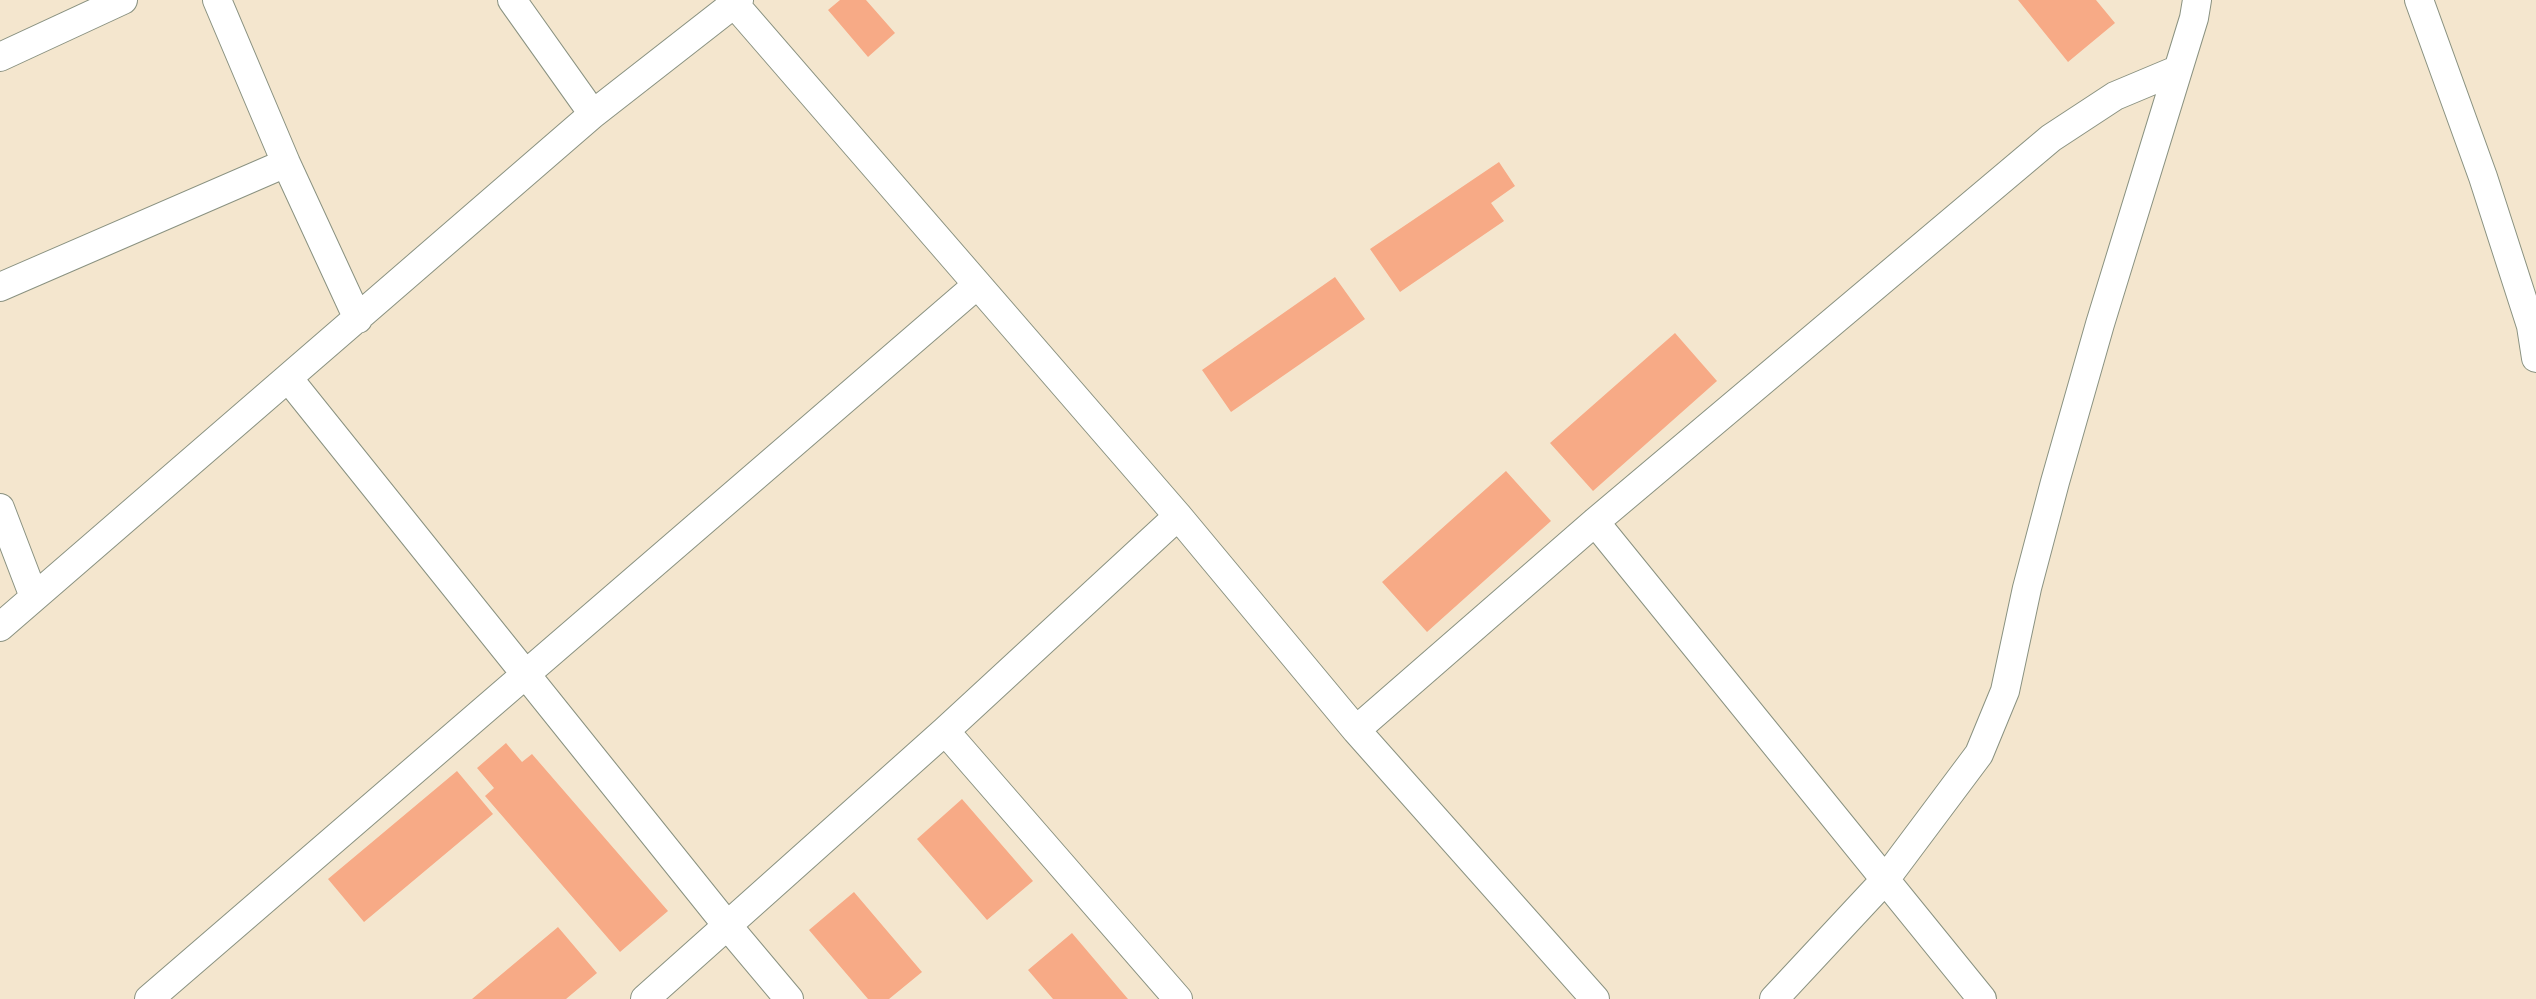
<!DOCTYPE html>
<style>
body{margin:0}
canvas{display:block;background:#f4e6ce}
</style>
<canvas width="2536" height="999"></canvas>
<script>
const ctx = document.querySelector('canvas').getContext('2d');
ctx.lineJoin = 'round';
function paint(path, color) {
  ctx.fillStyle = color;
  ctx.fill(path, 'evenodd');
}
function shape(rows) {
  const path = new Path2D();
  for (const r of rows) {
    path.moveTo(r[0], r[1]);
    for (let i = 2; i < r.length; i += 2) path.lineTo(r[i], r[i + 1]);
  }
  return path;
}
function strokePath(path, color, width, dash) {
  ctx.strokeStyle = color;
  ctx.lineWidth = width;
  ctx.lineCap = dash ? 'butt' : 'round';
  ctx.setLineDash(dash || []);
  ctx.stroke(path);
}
paint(shape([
 [840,0,866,0,895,33,868,57,828,10],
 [2018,0,2096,0,2115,23,2068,62],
 [1499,162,1515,186,1491,203,1504,221,1400,292,1370,249],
 [1335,277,1365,319,1231,412,1202,370],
 [1675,333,1717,381,1593,491,1550,443],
 [1506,471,1551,521,1427,632,1382,582],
 [506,743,522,762,532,754,668,911,620,952,485,796,494,788,477,768],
 [457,771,493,814,364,922,328,879],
 [962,799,1033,881,987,920,917,839],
 [854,892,922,972,889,999,868,999,809,930],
 [558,927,597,973,566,999,472,999],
 [1072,933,1128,999,1053,999,1028,970]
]), '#f7aa86');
const minor = shape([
 [217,0,286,163,358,319],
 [512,0,593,114],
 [731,0,1178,516,1356,730,1595,999],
 [2419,0,2483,177,2531,326,2536,358],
 [0,57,123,0],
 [0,287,286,163],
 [288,378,726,924,789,999],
 [0,508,34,597],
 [1595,522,1982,999],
 [0,627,593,114,739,0],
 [1356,730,1595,522,2051,138,2115,96,2177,70],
 [945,731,1178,999],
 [149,999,977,285],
 [645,999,945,731,1178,516],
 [1774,999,1884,881,1979,754,2005,691,2027,588,2055,482,2100,324,2194,18,2197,0]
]);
strokePath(minor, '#8a9281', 30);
strokePath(minor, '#fff', 28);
</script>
